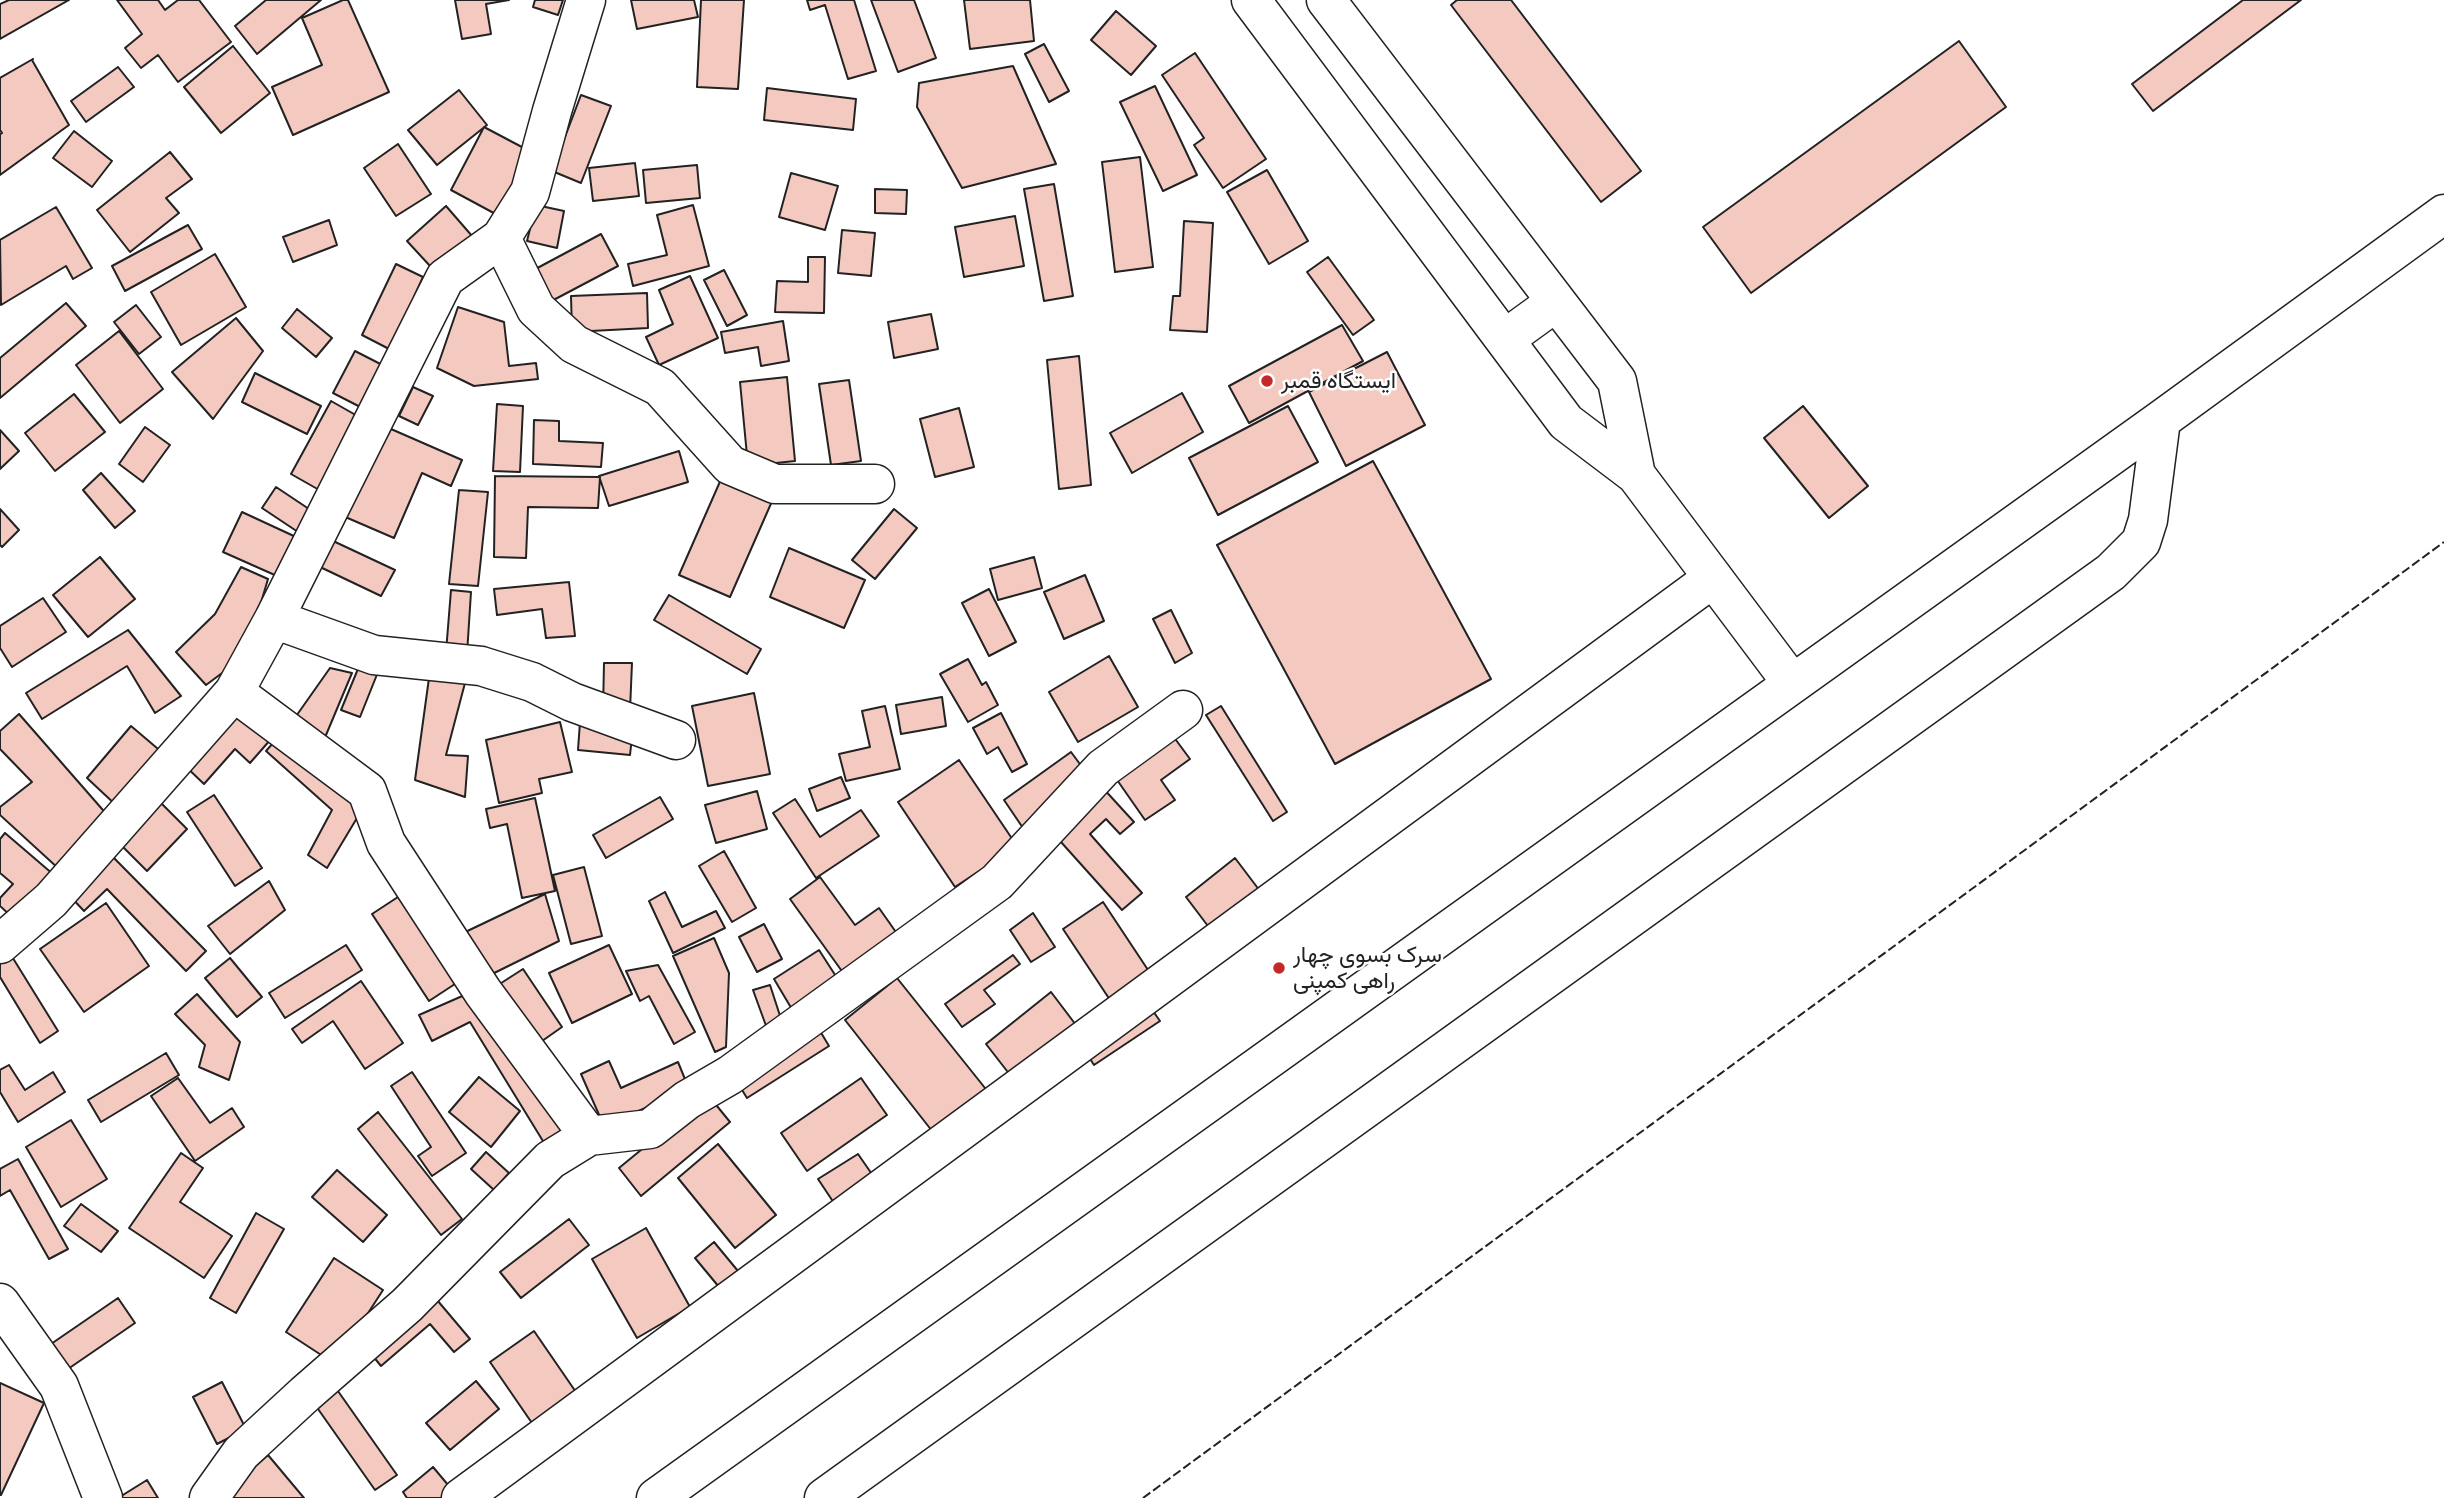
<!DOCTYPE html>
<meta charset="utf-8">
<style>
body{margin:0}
canvas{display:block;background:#fff}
</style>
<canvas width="2444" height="1498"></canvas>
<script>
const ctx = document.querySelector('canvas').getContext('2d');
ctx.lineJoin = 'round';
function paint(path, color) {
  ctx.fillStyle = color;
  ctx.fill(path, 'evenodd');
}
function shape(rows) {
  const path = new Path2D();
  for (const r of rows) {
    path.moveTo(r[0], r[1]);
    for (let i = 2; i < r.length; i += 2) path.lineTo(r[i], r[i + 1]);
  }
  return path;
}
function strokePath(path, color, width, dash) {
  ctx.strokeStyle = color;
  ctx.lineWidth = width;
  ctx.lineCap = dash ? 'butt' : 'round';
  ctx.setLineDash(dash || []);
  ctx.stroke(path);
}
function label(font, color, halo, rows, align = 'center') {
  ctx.font = font + ' "Zilla Slab",Vazirmatn,serif';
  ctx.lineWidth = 5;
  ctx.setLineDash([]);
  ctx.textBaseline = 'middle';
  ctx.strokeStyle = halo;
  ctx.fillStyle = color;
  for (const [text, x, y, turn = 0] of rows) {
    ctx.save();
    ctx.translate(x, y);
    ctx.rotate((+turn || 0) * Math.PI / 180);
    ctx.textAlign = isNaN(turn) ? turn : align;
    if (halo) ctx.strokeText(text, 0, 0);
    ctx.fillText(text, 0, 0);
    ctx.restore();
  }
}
const building = shape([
 [69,0,0,39,0,4,9,0,69,0],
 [117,0,158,0,165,10,178,0,199,0,231,42,178,82,158,55,141,68,125,48,142,34,117,0],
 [266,0,321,0,257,54,235,26,266,0],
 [343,0,348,0,389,92,293,135,272,87,322,65,302,18,343,0],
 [455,0,509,0,486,4,491,34,462,39,455,0],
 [535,0,563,0,558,15,533,7,535,0],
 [631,0,694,0,698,17,637,29,631,0],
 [701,0,744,0,738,89,697,87,701,0],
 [807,0,854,0,876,71,848,79,825,5,810,10,807,0],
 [871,0,914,0,936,58,898,72,871,0],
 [964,0,1030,0,1034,41,970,49,964,0],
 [1457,0,1511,0,1641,171,1601,202,1451,5,1457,0],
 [2243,0,2301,0,2153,111,2132,84,2243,0],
 [1116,11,1156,46,1131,75,1091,40,1116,11],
 [1959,41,2006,107,1751,293,1703,227,1959,41],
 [1044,44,1069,91,1049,102,1025,54,1044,44],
 [233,46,270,93,221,133,184,87,233,46],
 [1195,53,1266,159,1223,188,1194,145,1204,138,1162,75,1195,53],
 [33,59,32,60,69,125,0,175,0,134,2,133,0,130,0,78,33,59],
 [1013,66,1056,164,962,188,917,107,919,83,1013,66],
 [118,67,134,87,86,122,71,101,118,67],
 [1155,86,1197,175,1163,191,1120,102,1155,86],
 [767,88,856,99,853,130,764,120,767,88],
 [459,90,487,125,437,165,408,130,459,90],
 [581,95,611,106,581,183,552,171,581,95],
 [484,127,537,155,503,218,451,190,484,127],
 [74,131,112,161,92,187,53,158,74,131],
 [398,144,431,194,396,216,364,168,398,144],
 [170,152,192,179,166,198,179,213,130,252,97,210,170,152],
 [1140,157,1153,267,1115,272,1102,162,1140,157],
 [635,163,639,196,593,201,589,168,635,163],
 [697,165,700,198,646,203,643,170,697,165],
 [1267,170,1308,241,1269,264,1227,192,1267,170],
 [791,173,838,186,825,230,779,217,791,173],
 [1054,184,1073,296,1044,301,1024,189,1054,184],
 [875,189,907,190,906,214,875,213,875,189],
 [536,205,564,211,557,248,527,241,536,205],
 [693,205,709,266,633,286,628,264,667,255,657,215,693,205],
 [446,206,479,244,442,279,407,241,446,206],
 [56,207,92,268,73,279,66,266,1,305,0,240,56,207],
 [1015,216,1024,266,964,277,955,227,1015,216],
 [329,220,337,245,293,262,283,237,329,220],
 [1184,221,1213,223,1207,332,1170,330,1173,296,1180,296,1184,221],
 [188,225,202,249,125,291,112,266,188,225],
 [842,230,875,233,871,276,838,273,842,230],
 [601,234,618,266,544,305,528,273,601,234],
 [215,254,246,307,181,345,151,292,215,254],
 [808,257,825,257,824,313,775,312,777,281,808,282,808,257],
 [1328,257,1374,320,1353,335,1307,272,1328,257],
 [396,264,423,277,414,297,418,299,393,351,362,335,396,264],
 [724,270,747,315,727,326,704,280,724,270],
 [690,276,718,338,659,365,646,337,673,324,659,290,690,276],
 [647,293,648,328,572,332,571,296,647,293],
 [66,303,86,326,0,398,0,358,66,303],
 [136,305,161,337,139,354,114,322,136,305],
 [458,307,504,322,509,366,536,363,538,379,474,386,437,368,458,307],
 [297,309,332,338,316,357,282,328,297,309],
 [931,314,938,349,894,358,888,322,931,314],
 [236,318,263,351,213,419,172,372,236,318],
 [783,321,789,361,761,366,758,347,725,353,721,332,783,321],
 [1342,325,1363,361,1249,423,1229,386,1342,325],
 [119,331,163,389,120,423,76,365,119,331],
 [355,351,396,372,374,414,333,393,355,351],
 [1387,352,1425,425,1346,466,1309,392,1387,352],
 [1079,356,1091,485,1059,489,1047,360,1079,356],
 [255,373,321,406,307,434,242,402,255,373],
 [787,377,795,461,748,466,740,382,787,377],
 [849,380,861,461,831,465,819,384,849,380],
 [413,387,433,396,418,425,399,416,413,387],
 [1182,393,1203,432,1132,473,1110,433,1182,393],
 [74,394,105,432,55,471,25,433,74,394],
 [331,401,368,422,328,495,291,474,331,401],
 [497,404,523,406,520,472,493,471,497,404],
 [1288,406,1318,462,1218,515,1189,458,1288,406],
 [1803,406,1868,486,1829,518,1764,438,1803,406],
 [959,408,974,467,935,477,920,419,959,408],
 [534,420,559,421,559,441,603,443,601,467,533,464,534,420],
 [145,427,170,445,143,482,119,464,145,427],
 [391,429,462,460,451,486,422,473,394,538,343,516,391,429],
 [0,430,19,451,0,469,0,430],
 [679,451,688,482,609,506,599,476,679,451],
 [1373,461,1491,679,1335,764,1217,545,1373,461],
 [101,473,135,511,115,528,83,490,101,473],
 [495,476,600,477,598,508,528,507,526,558,494,557,495,476],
 [722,477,773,499,730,597,679,575,722,477],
 [276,487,312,511,298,532,262,508,276,487],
 [459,490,488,492,478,586,449,584,459,490],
 [0,509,19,530,2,547,0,545,0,509],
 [894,509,917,528,875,579,852,560,894,509],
 [242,512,296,537,277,576,223,552,242,512],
 [331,540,395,570,381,596,318,566,331,540],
 [789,548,865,580,844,628,770,597,789,548],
 [100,557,135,599,88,637,53,595,100,557],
 [1034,557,1042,588,998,600,990,569,1034,557],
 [241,567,268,579,245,656,206,685,176,652,215,614,241,567],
 [1085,575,1104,621,1064,639,1044,592,1085,575],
 [569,582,575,636,546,638,542,609,497,615,494,589,569,582],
 [989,589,1016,642,989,656,962,603,989,589],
 [451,590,471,592,467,654,446,652,451,590],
 [669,595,761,649,747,674,654,620,669,595],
 [43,598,66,632,12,667,0,648,0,626,43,598],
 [1171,610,1192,653,1175,663,1153,619,1171,610],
 [128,630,181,696,155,713,127,666,42,719,26,693,128,630],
 [1109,656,1138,707,1078,742,1049,692,1109,656],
 [968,659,982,685,986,682,998,705,968,722,940,674,968,659],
 [604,663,632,663,630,710,603,710,604,663],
 [360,664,378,672,360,717,341,710,360,664],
 [330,668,352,673,321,747,287,729,330,668],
 [429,678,465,683,446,755,468,756,465,797,415,780,429,678],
 [754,693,770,774,708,786,692,706,754,693],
 [942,697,946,726,901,734,896,705,942,697],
 [233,705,271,739,250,763,235,749,204,784,182,763,233,705],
 [885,706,900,769,846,781,839,754,870,747,862,711,885,706],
 [1221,706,1287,812,1273,821,1206,715,1221,706],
 [1001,713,1027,764,1012,772,998,747,987,754,973,728,1001,713],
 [19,714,109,817,59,869,0,815,0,807,32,782,0,749,0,731,19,714],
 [560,722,572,772,539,779,542,793,499,803,486,740,560,722],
 [580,722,633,728,630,755,578,750,580,722],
 [131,726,164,754,118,807,87,778,131,726],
 [281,734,363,808,327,868,308,855,332,810,266,751,281,734],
 [1173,736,1190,759,1161,780,1175,800,1145,820,1115,777,1173,736],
 [1071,752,1091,779,1023,828,1004,800,1071,752],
 [959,760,1017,846,955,887,898,802,959,760],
 [841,777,850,798,817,811,809,789,841,777],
 [1102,787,1134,822,1120,834,1106,819,1090,834,1142,893,1122,910,1052,832,1102,787],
 [757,791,767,829,716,843,705,805,757,791],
 [214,795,262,868,235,886,187,812,214,795],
 [660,797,673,819,606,858,593,835,660,797],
 [535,798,555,891,522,898,507,824,490,828,486,809,535,798],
 [795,799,820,837,861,810,879,836,816,878,773,813,795,799],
 [160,802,187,829,147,871,120,844,160,802],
 [5,833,61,881,13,918,0,906,0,898,13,884,0,873,0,839,5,833],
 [724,851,756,908,732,922,699,866,724,851],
 [110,854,206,951,186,971,107,889,84,911,68,894,110,854],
 [1235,858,1263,895,1214,934,1186,897,1235,858],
 [584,867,602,936,571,944,553,875,584,867],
 [820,877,855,925,879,908,898,935,844,974,790,899,820,877],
 [269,881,285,910,230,954,208,926,269,881],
 [665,892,682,927,716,911,725,928,673,953,649,901,665,892],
 [545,894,559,941,480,980,459,935,545,894],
 [401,895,458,982,429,1001,372,914,401,895],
 [1103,902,1154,979,1114,1006,1063,929,1103,902],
 [106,903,149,966,84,1012,40,949,106,903],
 [1033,913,1055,947,1031,962,1010,930,1033,913],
 [764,924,782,959,757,972,739,937,764,924],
 [714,938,729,973,726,1047,715,1052,673,956,714,938],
 [346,945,362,970,285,1018,269,993,346,945],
 [609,945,632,994,572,1023,549,973,609,945],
 [819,950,839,981,793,1011,774,979,819,950],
 [11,955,58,1031,40,1043,0,977,0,962,11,955],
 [1013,955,1020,964,984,990,995,1004,962,1027,945,1004,1013,955],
 [230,958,262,997,237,1017,205,978,230,958],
 [658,965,695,1032,674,1044,649,996,640,1001,626,971,658,965],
 [523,969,562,1027,535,1046,495,987,523,969],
 [897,978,989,1093,936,1136,845,1020,897,978],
 [361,981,403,1043,365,1069,333,1021,302,1043,292,1029,361,981],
 [770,985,784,1028,769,1034,753,990,770,985],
 [476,990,571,1124,546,1146,470,1022,432,1041,419,1015,476,990],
 [1051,992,1079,1029,1014,1080,986,1044,1051,992],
 [197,994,240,1042,229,1080,199,1067,205,1045,175,1014,197,994],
 [1148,1004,1160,1021,1094,1065,1083,1048,1148,1004],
 [817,1026,829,1046,747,1098,734,1077,817,1026],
 [166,1053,179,1075,101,1122,88,1100,166,1053],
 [609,1061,621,1088,678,1062,689,1089,604,1126,581,1074,609,1061],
 [9,1065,25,1090,53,1072,65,1092,18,1122,0,1092,0,1070,9,1065],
 [412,1072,466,1153,432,1176,418,1156,431,1147,391,1086,412,1072],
 [479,1077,520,1111,491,1147,449,1112,479,1077],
 [178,1078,210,1123,232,1108,244,1127,195,1161,151,1096,178,1078],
 [861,1078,887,1115,807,1171,781,1133,861,1078],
 [708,1095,730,1122,641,1196,619,1168,708,1095],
 [378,1112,462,1219,441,1235,358,1129,378,1112],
 [71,1120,107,1179,61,1207,26,1147,71,1120],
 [718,1144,776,1215,735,1248,678,1178,718,1144],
 [486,1152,509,1173,494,1190,471,1169,486,1152],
 [181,1153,203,1168,180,1202,232,1236,204,1278,129,1228,181,1153],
 [858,1154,876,1180,836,1206,818,1179,858,1154],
 [18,1159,68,1249,49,1259,10,1190,0,1196,0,1169,18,1159],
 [337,1170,387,1215,363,1242,312,1197,337,1170],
 [81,1204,118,1231,101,1252,64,1226,81,1204],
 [256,1213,284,1229,236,1313,210,1298,256,1213],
 [569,1219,589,1245,521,1298,500,1272,569,1219],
 [646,1228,690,1307,637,1338,592,1259,646,1228],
 [714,1242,738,1271,719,1287,695,1258,714,1242],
 [334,1258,383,1290,335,1364,286,1332,334,1258],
 [432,1294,470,1339,454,1352,430,1324,381,1366,368,1350,432,1294],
 [118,1298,135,1323,68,1369,51,1344,118,1298],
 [534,1331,578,1395,534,1426,490,1362,534,1331],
 [476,1381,499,1409,450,1450,426,1423,476,1381],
 [222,1382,246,1429,217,1444,193,1397,222,1382],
 [0,1383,44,1403,1,1495,0,1495,0,1383],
 [333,1384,397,1475,375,1490,311,1399,333,1384],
 [268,1455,304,1498,224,1498,222,1496,268,1455],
 [433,1467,454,1492,447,1498,407,1498,403,1492,433,1467],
 [147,1480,158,1498,118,1498,147,1480]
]);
paint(building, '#f3c9c0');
strokePath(building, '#222', 2);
const street = shape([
 [501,238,536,309,574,344,660,387,730,465,775,484,875,484],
 [274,619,374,655,481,666,532,682,572,702,676,740],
 [234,692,367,791,386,843,483,992,589,1136],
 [0,944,51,900,234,692,274,619,445,278,501,238,530,192,552,111,586,0],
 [0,1303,59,1386,103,1498],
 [209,1498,241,1453,305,1394,407,1305,550,1160,589,1136,650,1129,687,1100,730,1075,997,882,1103,768,1183,710],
 [461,1498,1713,578]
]);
const secondary = shape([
 [1251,0,1566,422,1636,475,1792,683],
 [1326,0,1617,381,1636,475],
 [1505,339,1556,302],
 [656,1498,2161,420,2444,214],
 [824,1498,2111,572,2141,542,2148,520,2161,420]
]);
strokePath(street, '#222', 41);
strokePath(secondary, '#222', 41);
strokePath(street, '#fff', 38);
strokePath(secondary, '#fff', 38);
strokePath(shape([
 [1143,1498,2444,542]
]), '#222', 2, [9, 3.5]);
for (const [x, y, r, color] of [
 [1267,381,7,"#c62828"],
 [1279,968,7,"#c62828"]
]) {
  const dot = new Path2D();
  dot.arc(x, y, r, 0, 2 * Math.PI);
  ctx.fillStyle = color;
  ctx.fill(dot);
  strokePath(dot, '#fff', 2.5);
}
label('23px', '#222', '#fff', [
 ["ایستگاه قمبر",1281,381],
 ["سرک بسوی چهار",1293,955],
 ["راهی کمپنی",1293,981]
], 'left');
</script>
